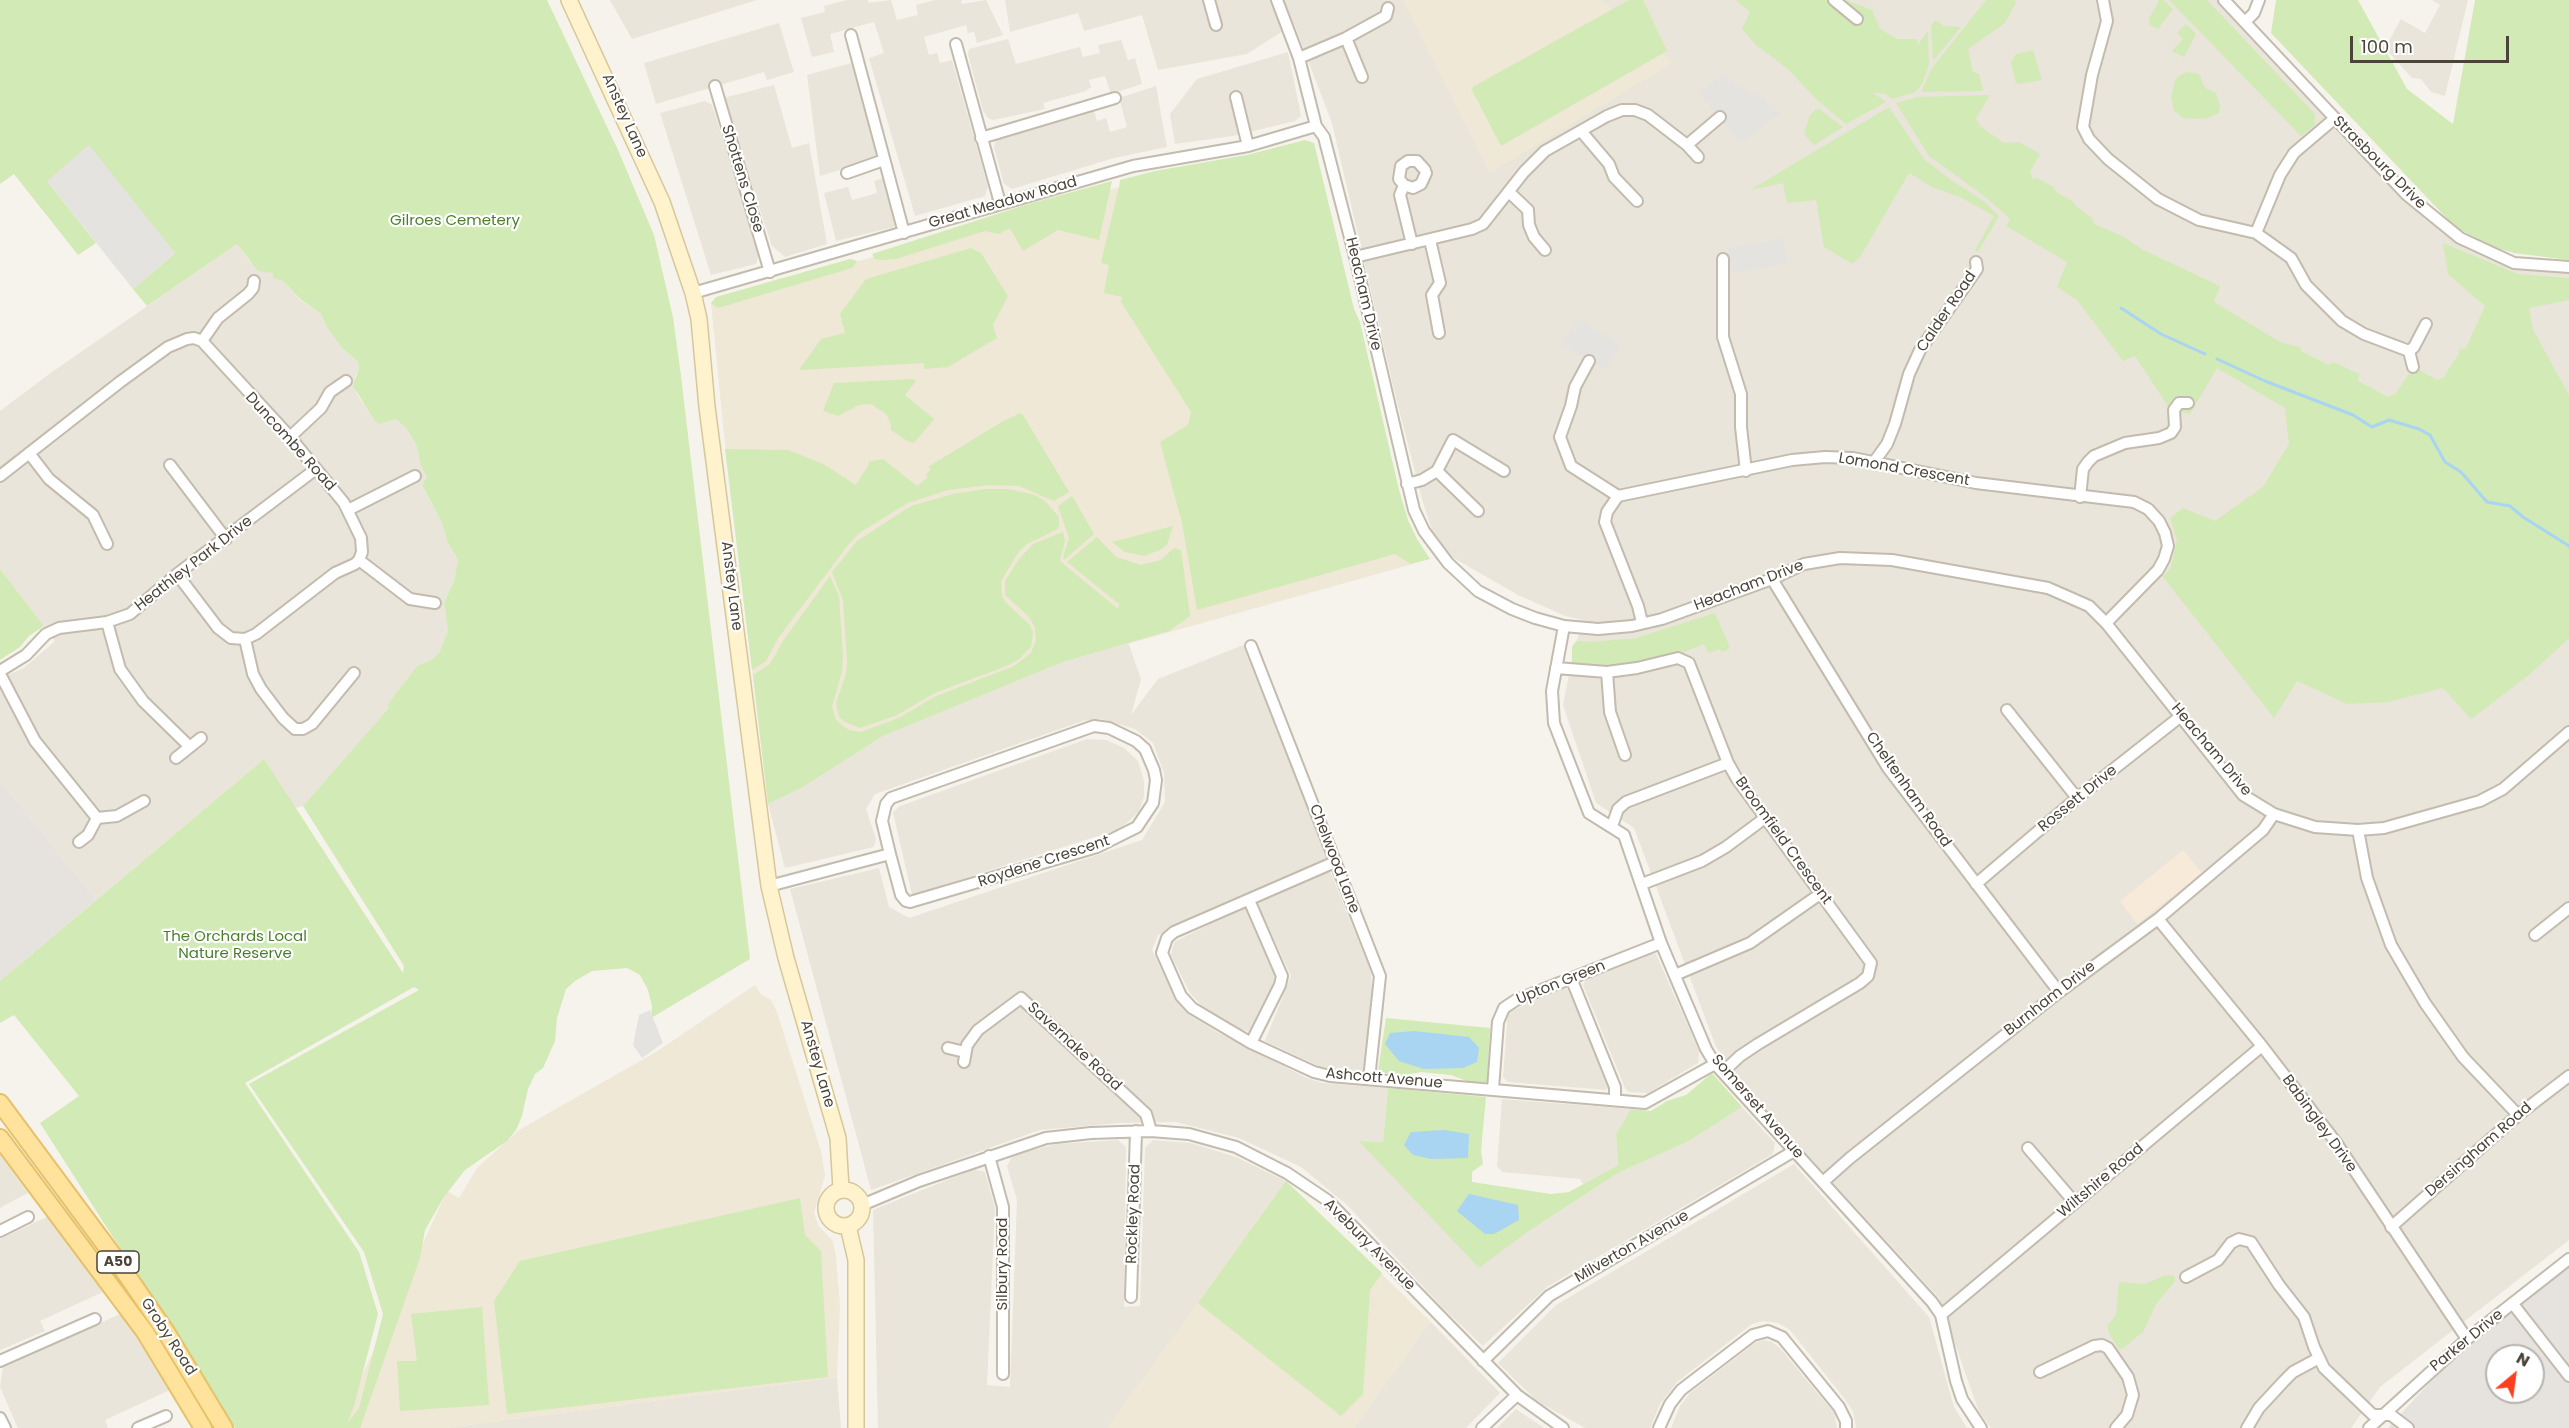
<!DOCTYPE html>
<style>
body{margin:0}
#map{position:relative;width:2569px;height:1428px;overflow:hidden;background:#f6f3ec;font-family:Poppins,sans-serif}
canvas{display:block}
.north{position:absolute;left:2485px;top:1344px;width:60px;height:60px;box-sizing:border-box;background:#fff;border:2px solid #b7b4b0;border-radius:50%;rotate:29deg;font-size:16px;font-weight:700;line-height:24px;text-align:center;color:#4b4439}
.north::after{content:'';display:block;margin:auto;width:21px;height:27px;background:#fc3f1d;clip-path:polygon(50% 0,100% 100%,50% 72%,0 100%)}
.scale{position:absolute;left:2350px;top:36px;width:159px;height:27px;box-sizing:border-box;border:3px solid #4b4439;border-top:0;padding-left:8px;font-size:18px;line-height:21px;white-space:nowrap;color:#4b4439;-webkit-text-stroke:4px #fff;paint-order:stroke}
</style>
<div id="map">
<canvas width="2569" height="1428"></canvas>
<div class="north">N</div>
<div class="scale">100 m</div>
</div>
<script>
const ctx = document.querySelector('canvas').getContext('2d');
ctx.lineJoin = 'round';
function paint(path, color) {
  ctx.fillStyle = color;
  ctx.fill(path, 'evenodd');
}
function shape(rows) {
  const path = new Path2D();
  for (const r of rows) {
    if (r.length === 3) {
      path.moveTo(r[0] + r[2], r[1]);
      path.arc(r[0], r[1], r[2], 0, 2 * Math.PI);
      continue;
    }
    path.moveTo(r[0], r[1]);
    for (let i = 2; i < r.length; i += 2) path.lineTo(r[i], r[i + 1]);
  }
  return path;
}
function strokePath(path, color, width, dash) {
  ctx.strokeStyle = color;
  ctx.lineWidth = width;
  ctx.lineCap = dash ? 'butt' : 'round';
  ctx.setLineDash(dash || []);
  ctx.stroke(path);
}
function label(font, color, halo, rows, align = 'center') {
  ctx.font = font + ' Poppins,sans-serif';
  ctx.lineWidth = 4.5;
  ctx.setLineDash([]);
  ctx.textBaseline = 'middle';
  ctx.strokeStyle = halo;
  ctx.fillStyle = color;
  for (const [text, x, y, turn = 0] of rows) {
    ctx.save();
    ctx.translate(x, y);
    ctx.rotate((+turn || 0) * Math.PI / 180);
    ctx.textAlign = isNaN(turn) ? turn : align;
    if (halo) ctx.strokeText(text, 0, 0);
    ctx.fillText(text, 0, 0);
    ctx.restore();
  }
}
paint(shape([
 [610,0,757,0,632,39],
 [847,0,868,0,869,3,891,0,897,20,918,15,916,5,935,0,961,0,962,4,986,0,1003,35,977,43,974,32,968,33,966,25,924,37,929,55,937,53,940,63,952,60,988,187,985,196,915,216,869,58,884,53,874,22,830,34,834,52,812,57,801,18,825,12,824,6],
 [1005,0,2225,0,2334,119,2460,238,2514,263,2569,267,2569,1240,2380,1387,2351,1428,1991,1428,1979,1412,1939,1298,1756,1099,1716,1047,1634,828,1596,803,1563,705,1572,659,1583,620,1565,616,1518,595,1438,549,1422,499,1394,390,1332,123,1294,24,1247,54,1158,70,1142,15,1084,31,1078,13,1010,32],
 [2432,0,2468,0,2445,96,2431,92,2421,79,2412,78,2385,48,2401,19,2425,33,2440,5],
 [779,23,794,72,767,80,764,72,656,104,644,63],
 [1008,39,1016,64,1080,47,1083,57,1100,53,1098,45,1121,40,1128,60,1135,58,1142,84,1111,94,1105,76,1089,80,1091,87,1086,91,1043,103,1045,109,993,120,988,118,983,111,968,54,969,49],
 [1288,52,1301,116,1295,121,1233,136,1175,144,1170,114,1197,79],
 [855,62,879,158,820,176,807,75],
 [774,85,792,148,809,143,827,244,785,257,772,246,723,98],
 [1156,86,1167,147,1114,158,1012,189,1004,184,994,148,996,139,1000,136,1093,108,1097,121,1106,118,1110,132,1127,127,1119,98],
 [705,101,712,105,759,253,756,264,711,275,660,113],
 [884,178,896,217,894,227,836,241,824,193,848,187,852,200,877,193,874,181],
 [237,244,251,263,273,273,273,278,283,281,300,300,321,314,326,326,341,347,358,362,359,368,355,377,356,393,374,420,382,423,396,419,406,428,416,444,421,466,427,477,422,486,442,523,447,541,458,560,454,581,444,603,448,631,439,653,431,660,417,666,387,706,390,708,303,806,295,808,264,759,96,900,0,781,0,678,24,668,55,641,0,569,0,411,52,372],
 [1128,642,1141,679,1131,715,1158,679,1243,645,1328,860,1158,935,1152,950,1169,984,1188,1014,1217,1032,1305,1077,1322,1083,1388,1088,1383,1142,1360,1141,1526,1233,1618,1173,1689,1141,1742,1107,1775,1143,1773,1154,1547,1287,1483,1346,1443,1308,1347,1205,1301,1167,1239,1138,1176,1122,1120,1123,1040,1130,871,1190,790,889,879,868,889,907,909,918,1142,840,1165,802,1164,773,1153,743,1135,729,1101,719,1083,721,875,794,866,809,876,839,874,847,785,868,768,804,803,787,883,736,1063,662],
 [1087,739,1106,740,1124,748,1138,761,1144,781,1144,796,1139,812,1120,829,912,895,893,812,900,806],
 [1330,871,1371,972,1372,994,1366,1073,1321,1067,1265,1041,1291,976,1257,903],
 [1243,908,1249,910,1275,972,1276,981,1255,1024,1249,1032,1237,1028,1202,1006,1190,993,1171,955,1174,942],
 [1648,954,1656,954,1699,1051,1698,1063,1648,1093,1629,1092,1625,1088,1583,985,1586,979],
 [1565,988,1571,991,1609,1085,1607,1090,1508,1082,1503,1077,1508,1012],
 [1502,1099,1631,1109,1616,1134,1618,1165,1583,1184,1580,1179,1502,1172,1497,1166],
 [1118,1140,1126,1147,1124,1307,1140,1306,1145,1148,1153,1140,1191,1143,1236,1157,1286,1181,1108,1428,878,1428,873,1210,974,1169,985,1172,995,1208,987,1385,1010,1387,1017,1200,1007,1166,1013,1155,1056,1144],
 [0,1155,28,1193,0,1208],
 [1794,1164,1929,1317,1954,1407,1967,1428,1856,1428,1853,1411,1844,1398,1790,1330,1778,1323,1763,1321,1752,1324,1677,1382,1660,1404,1650,1428,1585,1428,1537,1401,1498,1363,1556,1305],
 [49,1216,103,1292,40,1321,45,1331,0,1350,0,1239],
 [120,1314,137,1337,170,1390,105,1420,108,1428,18,1428,0,1387,3,1367],
 [1430,1321,1500,1393,1466,1428,1354,1428],
 [1764,1340,1772,1342,1780,1348,1834,1413,1837,1428,1671,1428,1680,1406,1690,1393,1755,1343],
 [837,1377,841,1428,445,1428],
 [1516,1409,1544,1428,1497,1428]
]), '#eae5da');
paint(shape([
 [2183,850,2202,873,2137,924,2120,901]
]), '#f7ead8');
paint(shape([
 [0,781,96,900,0,981],
 [2569,1268,2569,1428,2388,1428,2430,1382,2474,1340],
 [2497,1356,2533,1356,2533,1392,2497,1392]
]), '#e6e2dd');
paint(shape([
 [1403,0,1600,0,1650,35,1672,63,1490,173],
 [1119,187,1369,398,1413,564,1063,662,883,736,803,787,768,804,724,435,711,303],
 [755,985,761,994,771,1000,777,1012,821,1151,825,1176,814,1213,818,1225,833,1241,836,1257,840,1306,837,1377,445,1428,338,1428,447,1191,459,1198,477,1168,519,1130,656,1052],
 [1286,1181,1430,1321,1354,1428,1107,1428]
]), '#efe8d6');
paint(shape([
 [0,0,547,0,618,150,654,235,673,317,681,376,750,959,651,1018,652,1006,648,990,640,975,627,968,592,971,575,981,566,989,557,1018,555,1041,543,1068,535,1074,528,1089,522,1116,516,1130,507,1141,465,1170,444,1197,425,1230,420,1258,360,1428,235,1428,40,1123,79,1096,14,1015,0,1023,0,981,264,759,403,973,404,966,303,806,389,708,387,705,417,666,431,660,439,653,448,631,444,603,454,581,458,560,447,541,442,523,422,485,427,477,421,466,416,444,406,428,396,419,379,424,374,420,353,386,359,368,358,362,341,347,326,326,321,314,300,299,283,281,273,278,273,273,258,271,237,244,147,306,133,289,175,253,47,181,96,243,78,255,14,174,0,184],
 [414,987,419,990,249,1084,364,1252,383,1314,359,1408,347,1424,354,1406,378,1314,359,1252,245,1083],
 [1629,0,1643,0,1667,51,1501,146,1471,88],
 [1736,0,1846,0,1872,10,1880,29,1897,39,1917,39,1918,45,1928,31,1929,65,1922,84,1915,92,1892,99,1886,94,1872,92,1886,102,1846,124,1817,100,1788,69,1756,45,1742,29,1750,12],
 [1986,0,2015,0,2016,3,2005,23,1968,49,1973,72,1979,74,1983,91,1921,92,1932,68],
 [2159,0,2163,0,2173,9,2158,29,2149,24,2149,19],
 [2169,0,2207,0,2315,114,2315,125,2301,136],
 [2276,0,2358,0,2407,89,2453,124,2475,0,2569,0,2569,260,2514,253,2493,247,2455,227,2271,33],
 [1936,20,1944,26,1961,27,1933,61,1931,26],
 [2186,24,2196,34,2184,57,2172,51,2183,39,2177,33],
 [2033,50,2042,80,2019,84,2016,83,2011,62,2016,54],
 [2186,72,2199,74,2205,88,2216,93,2220,105,2219,113,2208,118,2196,119,2184,118,2174,111,2171,97,2174,84,2177,77],
 [1990,95,1976,118,1980,126,2004,143,2019,142,2040,154,2030,172,2033,179,2037,178,2054,187,2056,192,2071,200,2076,206,2092,218,2094,224,2124,237,2143,250,2220,286,2214,302,2282,343,2300,347,2301,351,2329,365,2333,362,2359,374,2358,381,2388,397,2395,394,2409,374,2419,370,2437,380,2444,377,2454,360,2457,358,2460,349,2466,348,2485,306,2448,274,2443,243,2518,274,2569,278,2569,300,2529,308,2533,330,2569,395,2569,638,2529,675,2471,719,2443,688,2388,702,2347,704,2297,681,2274,718,2163,577,2171,567,2177,540,2170,518,2183,508,2215,521,2263,487,2289,444,2285,408,2217,368,2190,414,2170,409,2135,356,2123,361,2077,300,2057,287,2067,262,2006,226,2010,219,1987,198,1929,156,1896,103,1917,97],
 [1889,107,1924,159,1951,180,1985,202,1999,216,1978,252,1975,250,1994,216,1960,197,1932,187,1909,173,1860,257,1852,264,1824,247,1816,200,1787,203,1783,183,1750,190],
 [1818,108,1843,127,1814,145,1804,134,1810,115],
 [1305,140,1314,143,1354,309,1360,322,1399,490,1408,520,1417,539,1430,559,1411,564,1395,554,1197,610,1182,523,1160,442,1188,425,1191,412,1121,302,1122,297,1104,293,1109,265,1101,263,1119,187,1120,180,1155,171,1247,155],
 [1112,181,1099,240,1058,230,1023,251,1010,228,999,234,985,231,896,259,882,260,875,259,872,254,1025,205],
 [971,248,981,253,1008,296,993,325,997,338,948,367,924,369,924,363,799,370,821,339,845,333,840,314,866,279],
 [850,259,857,261,852,268,718,308,711,303,716,297],
 [913,379,916,381,905,395,934,419,914,443,907,441,891,430,891,424,886,414,871,404,859,405,838,416,823,411,834,383],
 [1020,413,1023,415,1069,492,1054,501,1019,486,989,485,948,490,908,503,859,533,848,545,779,637,766,661,752,670,725,449,788,450,823,464,856,485,869,464,868,462,883,459,917,486,928,477,926,475,931,469,928,467,1000,423],
 [984,489,1009,489,1035,495,1046,502,1059,517,1059,527,1056,530,1027,544,1018,553,1001,581,1002,596,1005,602,1030,625,1033,632,1031,647,1019,659,1009,665,935,693,895,716,860,728,845,722,839,717,836,703,846,674,847,662,843,600,832,572,857,541,911,506,953,494],
 [1072,496,1094,534,1064,560,1063,557,1069,538,1058,506],
 [1173,526,1167,545,1160,550,1144,556,1125,552,1112,542],
 [1063,532,1065,541,1060,561,1118,609,1119,604,1067,562,1097,537,1116,557,1141,565,1161,560,1174,548,1181,550,1190,616,1169,631,1063,662,883,736,803,787,768,804,753,675,770,664,783,641,830,576,839,596,843,655,842,671,832,707,836,720,843,726,849,730,861,732,899,718,934,697,1014,666,1031,653,1036,640,1035,627,1029,617,1005,595,1005,581,1019,559,1033,544],
 [0,569,44,626,29,636,20,647,0,660],
 [1715,613,1730,648,1722,652,1720,649,1709,653,1704,644,1682,653,1633,662,1613,665,1572,664,1572,647,1576,641,1592,642,1636,638],
 [1386,1018,1490,1028,1487,1082,1469,1082,1451,1075,1421,1072,1399,1076,1378,1071],
 [1712,1073,1742,1107,1689,1141,1618,1173,1526,1233,1479,1268,1359,1141,1383,1142,1388,1088,1486,1097,1481,1151,1483,1164,1472,1172,1472,1182,1551,1194,1569,1192,1618,1165,1616,1134,1631,1109,1651,1111,1667,1101,1686,1095],
 [1286,1181,1382,1273,1370,1290,1363,1394,1341,1416,1198,1303],
 [800,1198,805,1235,821,1251,828,1377,507,1414,494,1301,520,1261],
 [2173,1275,2175,1277,2175,1281,2156,1304,2143,1332,2122,1349,2119,1349,2110,1335,2107,1326,2116,1315,2119,1282,2145,1284,2163,1276],
 [482,1307,489,1405,400,1411,397,1361,417,1361,411,1314]
]), '#d2eab5');
paint(shape([
 [1725,73,1736,85,1741,85,1752,96,1759,93,1781,113,1741,143,1699,93],
 [89,145,175,253,133,289,47,181],
 [1783,239,1788,263,1733,274,1727,248],
 [1577,319,1621,344,1606,370,1561,345],
 [650,1010,663,1043,642,1058,633,1045,639,1015]
]), '#e5e3e0');
paint(shape([
 [1414,1031,1469,1037,1479,1048,1477,1062,1463,1068,1424,1069,1399,1061,1385,1044,1390,1033],
 [1445,1130,1469,1134,1468,1158,1431,1159,1413,1155,1404,1145,1411,1132],
 [1469,1194,1518,1205,1519,1220,1494,1234,1485,1234,1457,1211]
]), '#a9d4f2');
strokePath(shape([
 [2121,308,2161,334,2205,354],
 [2217,359,2265,381,2353,415,2372,427,2389,420,2419,429,2430,435,2445,462,2461,472,2487,502,2510,506,2523,517,2569,546]
]), '#a9d4f2', 3);
const minor = shape([
 [1209,0,1216,25],
 [1277,0,1299,58,1316,126,1324,137,1355,257,1414,510,1424,531,1448,563,1478,591,1512,609,1535,618,1564,626,1598,629,1632,626,1662,619,1772,579,1804,564,1840,558,1892,560,2048,588,2089,606,2106,623,2243,795,2274,814,2315,827,2358,830,2384,828,2480,801,2503,789,2569,732],
 [1834,0,1857,19],
 [2103,0,2107,21,2092,75,2083,127,2089,139,2108,159,2158,199,2199,220,2256,233,2291,258,2306,285,2342,321,2364,334,2409,351,2414,347,2426,324],
 [2224,0,2406,194,2460,238,2514,263,2569,267],
 [2245,22,2254,13,2259,0],
 [851,35,904,233],
 [1346,38,1362,77],
 [956,44,1000,203],
 [1299,58,1346,38,1386,16,1388,8],
 [715,86,770,272],
 [1236,97,1248,146],
 [1581,131,1609,164,1614,177,1637,201],
 [981,138,1115,98],
 [1687,145,1720,117],
 [1425,170,1417,161,1408,161,1401,166,1399,179,1404,185,1413,188,1421,184,1426,173],
 [847,173,884,160],
 [1404,185,1400,195,1412,244],
 [1509,192,1528,210,1529,225,1534,237,1545,250],
 [2256,233,2280,175,2294,153,2334,119],
 [1430,240,1440,283,1432,295,1439,333],
 [1355,257,1472,229,1483,224,1524,172,1545,151,1607,116,1622,110,1635,110,1648,115,1687,145,1698,157],
 [1723,259,1723,337,1741,394,1741,427,1746,471],
 [693,293,1133,166,1248,146,1316,126],
 [202,341,218,318,248,294,253,288,254,281],
 [2409,351,2413,367],
 [1589,361,1575,387,1571,406,1560,437,1571,466,1618,496],
 [290,437,321,408,330,392,346,381],
 [29,453,49,479,93,515,107,544],
 [1874,462,1887,444,1895,424,1909,374,1920,350,1977,269,1976,262],
 [170,465,226,539],
 [1437,471,1478,511],
 [0,476,120,382,168,347,187,339,194,338,202,341,290,437,344,503,361,538,362,552,359,560,355,564,335,573,256,634,245,639,231,638,218,628,177,574],
 [1407,484,1422,480,1437,471,1453,440,1504,471],
 [2080,497,2083,469,2088,462,2094,456,2125,443,2159,438,2171,433,2175,427,2174,410,2179,403,2188,403],
 [348,510,415,476],
 [359,560,410,599,435,603],
 [1772,579,1888,768,2059,992],
 [107,622,120,669,143,701,190,747],
 [1642,622,1638,606,1605,522,1607,512,1618,496,1792,460,1825,457,1853,458,1976,483,2134,502,2148,509,2159,521,2165,533,2168,546,2164,559,2158,570,2106,623],
 [1564,626,1552,691,1554,723,1589,813,1624,835,1661,943,1706,1049,1715,1064,1932,1302,1941,1315,1956,1381,1962,1399,1981,1428],
 [245,639,253,674,261,689,283,718,295,729,303,729,312,724,354,673],
 [1251,646,1380,976,1369,1079],
 [1556,668,1607,672,1637,668,1678,658,1689,663,1728,763,1737,779,1871,963,1868,976,1860,983,1758,1044,1740,1056,1723,1072],
 [0,671,26,655,46,634,59,628,107,622,130,614,177,574,316,469],
 [1607,672,1610,712,1625,755],
 [0,674,35,741,97,818],
 [2007,710,2077,798],
 [176,758,201,738],
 [97,818,117,816,144,801],
 [1612,826,1618,809,1626,802,1728,763],
 [2358,830,2367,878,2391,945,2425,1003,2463,1057,2518,1115],
 [79,842,88,835,97,818],
 [1335,862,1174,932,1167,938,1162,953,1181,996,1192,1008,1251,1043,1314,1072,1330,1076,1645,1103,1715,1064],
 [1642,884,1702,861,1726,847,1765,818],
 [1976,884,2077,798,2181,716],
 [769,886,890,854,882,821,886,804,891,798,1094,726,1109,728,1136,741,1145,749,1154,770,1156,780,1153,803,1137,827,1097,847,910,902,906,901,901,895,890,854],
 [1249,900,1282,976,1280,985,1251,1043],
 [2158,919,2262,1046,2335,1141,2467,1339],
 [2535,935,2569,908],
 [1675,975,1750,943,1820,894],
 [1571,978,1615,1087,1615,1100],
 [948,1048,965,1052],
 [964,1062,967,1045,978,1030,1021,998,1146,1114,1151,1131],
 [1493,1089,1498,1022,1504,1008,1516,1000,1661,943],
 [2028,1148,2075,1203],
 [989,1156,1003,1207,1003,1374],
 [1823,1182,1850,1158,2059,992,2158,919,2263,830,2274,814],
 [862,1205,919,1181,1046,1138,1091,1133,1151,1131,1189,1134,1236,1147,1287,1173,1327,1200,1517,1395,1563,1428],
 [2391,1227,2518,1115,2569,1076],
 [0,1231,28,1217],
 [2186,1277,2218,1260,2231,1243,2239,1239,2251,1242,2279,1285,2304,1317,2314,1347,2324,1368,2373,1415,2391,1415,2408,1428],
 [1131,1297,1136,1131],
 [2513,1304,2569,1376],
 [1941,1315,2262,1046],
 [0,1361,95,1319],
 [1483,1361,1549,1296,1794,1151],
 [2040,1372,2094,1346,2102,1345,2108,1348,2128,1377,2133,1395,2127,1415,2116,1428],
 [0,1418,5,1428],
 [138,1428,166,1416],
 [1482,1428,1517,1395],
 [1659,1428,1670,1404,1681,1390,1753,1335,1768,1331,1782,1337,1839,1407,1846,1421,1846,1428],
 [2247,1428,2259,1408,2284,1381,2293,1372,2319,1358],
 [2369,1428,2467,1339,2569,1259]
]);
const secondary = shape([
 [569,0,662,202,693,293,699,319,707,407,769,886,786,958,838,1138,841,1189],
 [844,1208,18],
 [848,1226,856,1260,856,1428]
]);
const primary = shape([
 [0,1103,115,1258,166,1332,224,1428],
 [0,1138,145,1332,203,1428]
]);
strokePath(minor, '#c2bbae', 14);
strokePath(secondary, '#d6c79b', 18);
strokePath(primary, '#e6c16a', 20);
strokePath(minor, '#fff', 10);
strokePath(secondary, '#fff3cd', 15);
strokePath(primary, '#ffe39c', 16);
for (const [x, y, w] of [
 [118,1262,42]
]) {
  const box = new Path2D();
  box.roundRect(x - w / 2, y - 11, w, 22, 4.5);
  ctx.fillStyle = '#fff';
  ctx.fill(box);
  strokePath(box, '#4b4439', 1.5);
}
label('bold 14px', '#4b4439', null, [
 ["A50",118,1262]
]);
label('15px', '#4b4439', '#fff', [
 ["Anstey Lane",624,116,66],
 ["Strasbourg Drive",2379,163,45],
 ["Shottens Close",742,179,73],
 ["Great Meadow Road",1003,203,-16],
 ["Heacham Drive",1363,294,77],
 ["Calder Road",1947,312,-56],
 ["Duncombe Road",290,442,48],
 ["Lomond Crescent",1904,470,10],
 ["Heathley Park Drive",194,564,-38],
 ["Anstey Lane",731,586,83],
 ["Heacham Drive",1749,586,-21],
 ["Heacham Drive",2211,750,50],
 ["Cheltenham Road",1908,790,55],
 ["Rossett Drive",2078,799,-39],
 ["Broomfield Crescent",1783,841,54],
 ["Chelwood Lane",1334,859,69],
 ["Roydene Crescent",1044,862,-18],
 ["Upton Green",1561,983,-22],
 ["Burnham Drive",2050,999,-38],
 ["Savernake Road",1074,1047,43],
 ["Anstey Lane",817,1064,74],
 ["Ashcott Avenue",1384,1079,5],
 ["Somerset Avenue",1757,1107,49],
 ["Babingley Drive",2319,1124,54],
 ["Dersingham Road",2479,1150,-41],
 ["Wiltshire Road",2101,1181,-40],
 ["Rockley Road",1134,1214,-88],
 ["Avebury Avenue",1369,1245,45],
 ["Milverton Avenue",1632,1247,-30],
 ["Silbury Road",1003,1264,-90],
 ["Groby Road",168,1337,57],
 ["Parker Drive",2467,1341,-39]
]);
label('15px', '#4a7f2a', '#fff', [
 ["Gilroes Cemetery",455,221],
 ["The Orchards Local",235,937],
 ["Nature Reserve",235,954]
]);
</script>
